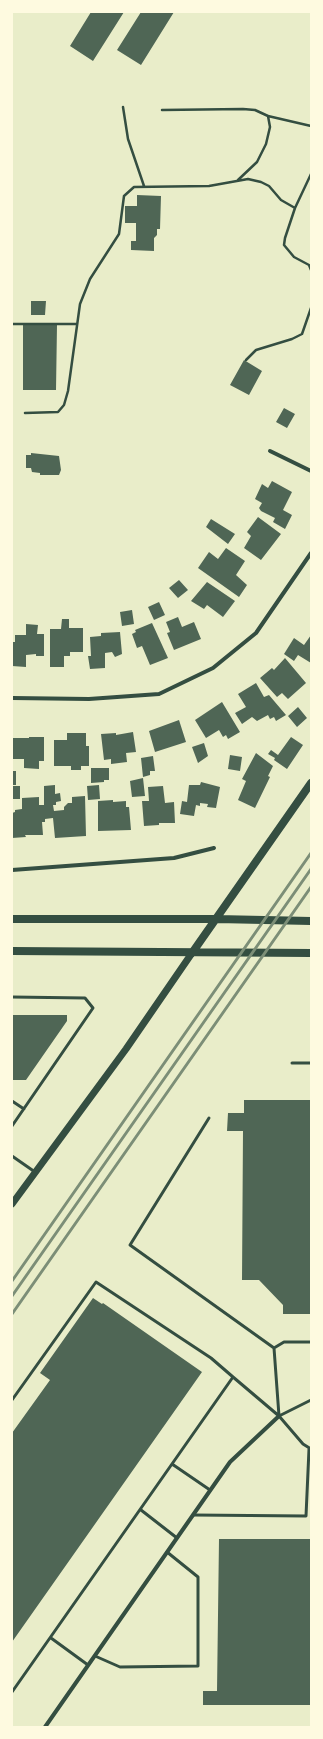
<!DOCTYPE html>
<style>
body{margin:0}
#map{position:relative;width:323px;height:1739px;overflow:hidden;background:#e9edc9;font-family:Arial,sans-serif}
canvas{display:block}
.frame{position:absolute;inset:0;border:13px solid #fefae0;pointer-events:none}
</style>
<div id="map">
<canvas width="323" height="1739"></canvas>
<div class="frame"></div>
</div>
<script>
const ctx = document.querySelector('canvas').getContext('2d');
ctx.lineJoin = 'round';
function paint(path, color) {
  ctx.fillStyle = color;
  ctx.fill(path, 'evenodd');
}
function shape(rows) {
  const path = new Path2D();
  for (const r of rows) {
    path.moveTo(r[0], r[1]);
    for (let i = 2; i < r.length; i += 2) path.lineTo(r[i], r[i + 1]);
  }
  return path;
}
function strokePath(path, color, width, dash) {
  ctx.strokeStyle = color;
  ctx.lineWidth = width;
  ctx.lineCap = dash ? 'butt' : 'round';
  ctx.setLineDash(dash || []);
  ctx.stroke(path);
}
paint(shape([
 [91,12,124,12,93,61,70,46],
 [141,12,174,12,141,65,117,50],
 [137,195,161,196,160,229,157,229,157,235,154,238,154,251,131,250,131,241,136,241,136,223,125,223,125,206,137,206],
 [31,301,46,301,45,315,31,315],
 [23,325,57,325,56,390,23,390],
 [244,360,262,371,249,395,230,385],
 [284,408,295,414,287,428,276,422],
 [31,453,59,456,61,470,59,475,40,475,40,473,32,472,31,468,26,468,26,455,31,455],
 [272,481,292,492,283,510,292,515,285,529,273,522,275,518,261,511,259,508,262,503,255,499,262,484,268,488],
 [258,517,281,534,261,560,244,548,251,536,247,532],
 [211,519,235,534,228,544,206,527],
 [226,548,245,561,236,575,247,585,239,597,198,568,209,552,218,559],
 [179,580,188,590,178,598,169,588],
 [207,582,235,601,223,617,207,605,204,609,191,601],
 [159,602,165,615,154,620,148,607],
 [132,610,134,624,122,626,120,612],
 [178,617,182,627,194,622,201,639,174,650,167,633,170,632,166,622],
 [62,619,69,619,69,628,83,628,83,652,70,652,70,656,64,656,64,667,50,667,50,629,61,629],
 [152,623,168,658,150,665,142,646,137,648,132,634,136,632,135,630],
 [26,624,38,625,37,634,44,634,44,656,36,656,36,654,26,655,26,667,12,666,12,642,15,642,15,635,26,635],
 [120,632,122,654,115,657,112,652,105,653,105,668,90,669,88,656,91,656,90,637,101,636,101,633],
 [311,635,311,663,298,655,294,661,284,654,294,638,304,645],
 [285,658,306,683,288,699,282,693,277,697,260,678,272,668,274,670],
 [256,683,264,697,269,695,286,715,276,721,274,717,270,719,268,715,257,721,252,717,242,724,235,713,246,707,238,694],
 [222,702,240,732,228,739,226,735,223,737,219,730,206,738,195,720],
 [298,707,307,718,297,727,288,716],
 [179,720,186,742,155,752,149,731],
 [133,732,136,752,126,753,127,762,111,764,111,759,104,760,101,734,116,733,116,735],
 [67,733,86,733,86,746,89,746,89,766,81,766,81,770,71,770,71,766,54,766,54,740,67,740],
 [29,737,44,737,44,761,39,761,39,769,24,768,24,759,12,759,12,738,29,738],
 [291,737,303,745,287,769,274,760,275,758,268,754,271,750,278,755],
 [204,743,208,756,198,763,192,747],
 [256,753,273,766,268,776,270,777,255,808,238,800,246,781,242,779],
 [230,755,242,757,240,771,228,769],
 [153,756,155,771,150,771,150,775,143,777,141,758],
 [91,768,109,768,109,780,104,780,104,782,91,783],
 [12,771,16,771,16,785,12,785],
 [143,778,145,796,132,797,130,781],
 [201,782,220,787,216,808,207,807,208,804,200,803,200,806,196,805,194,816,180,814,182,801,187,802,189,785,200,785],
 [55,785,55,794,60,793,61,801,56,802,56,805,53,805,54,811,64,810,64,807,68,803,72,803,72,797,85,796,86,836,55,838,53,818,45,819,45,822,42,822,43,835,25,835,26,837,12,838,12,813,15,812,15,810,22,809,22,798,39,797,39,805,44,805,44,786],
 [99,785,100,799,88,800,87,786],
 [12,786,20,786,20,799,12,799],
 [163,786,165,803,174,802,175,823,159,823,159,825,144,826,142,801,149,801,148,787],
 [113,800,113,802,126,801,126,807,129,807,131,830,98,831,98,801],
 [12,1015,67,1015,67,1021,26,1080,12,1080],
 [244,1100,311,1100,311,1314,283,1314,283,1305,259,1280,242,1280,243,1131,227,1131,228,1113,244,1113],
 [93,1298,102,1304,103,1303,202,1372,12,1642,12,1433,50,1380,40,1373],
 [219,1539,311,1539,311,1705,203,1705,203,1691,217,1691]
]), '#4f6655');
strokePath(shape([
 [123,107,128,139,144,186],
 [162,110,243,109,255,110,268,116,270,127,266,144,257,162,238,180],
 [268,116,311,126],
 [295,208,311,174],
 [12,324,77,324],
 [246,360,256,350,292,339,302,334,311,308],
 [25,413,58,412,64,405,68,391,80,304,90,279,119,234,124,196,134,187,209,186,248,179,261,182,269,186,281,200,295,208,285,238,284,245,294,257,309,265,311,270]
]), '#344e41', 2.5);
strokePath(shape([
 [12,997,85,998,93,1008,12,1126],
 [292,1063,311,1063],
 [12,1101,24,1109],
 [209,1118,130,1245,274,1348,279,1416],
 [12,1156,35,1172],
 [274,1348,284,1342,311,1342],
 [12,1400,96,1282,211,1358,233,1377],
 [279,1416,311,1400],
 [172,1464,210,1490],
 [141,1510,177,1538],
 [193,1515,306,1516,309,1449],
 [51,1638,88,1665],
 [95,1656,120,1667,198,1666,198,1577,167,1552],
 [12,1692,233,1377,279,1416,303,1444,311,1449]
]), '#344e41', 3);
strokePath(shape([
 [270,451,311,471],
 [12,698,89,699,159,694,213,668,256,633,311,553],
 [12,870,174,858,214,848],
 [45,1727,230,1462,279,1416]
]), '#344e41', 4);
strokePath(shape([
 [12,1204,126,1049,192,953]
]), '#344e41', 7);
strokePath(shape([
 [12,919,217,919,311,921],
 [12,951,311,953],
 [192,953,311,783]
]), '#344e41', 8);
strokePath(shape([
 [12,1281,311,853],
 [12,1296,311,869],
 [12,1314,311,887]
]), '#7c8e77', 3);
</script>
